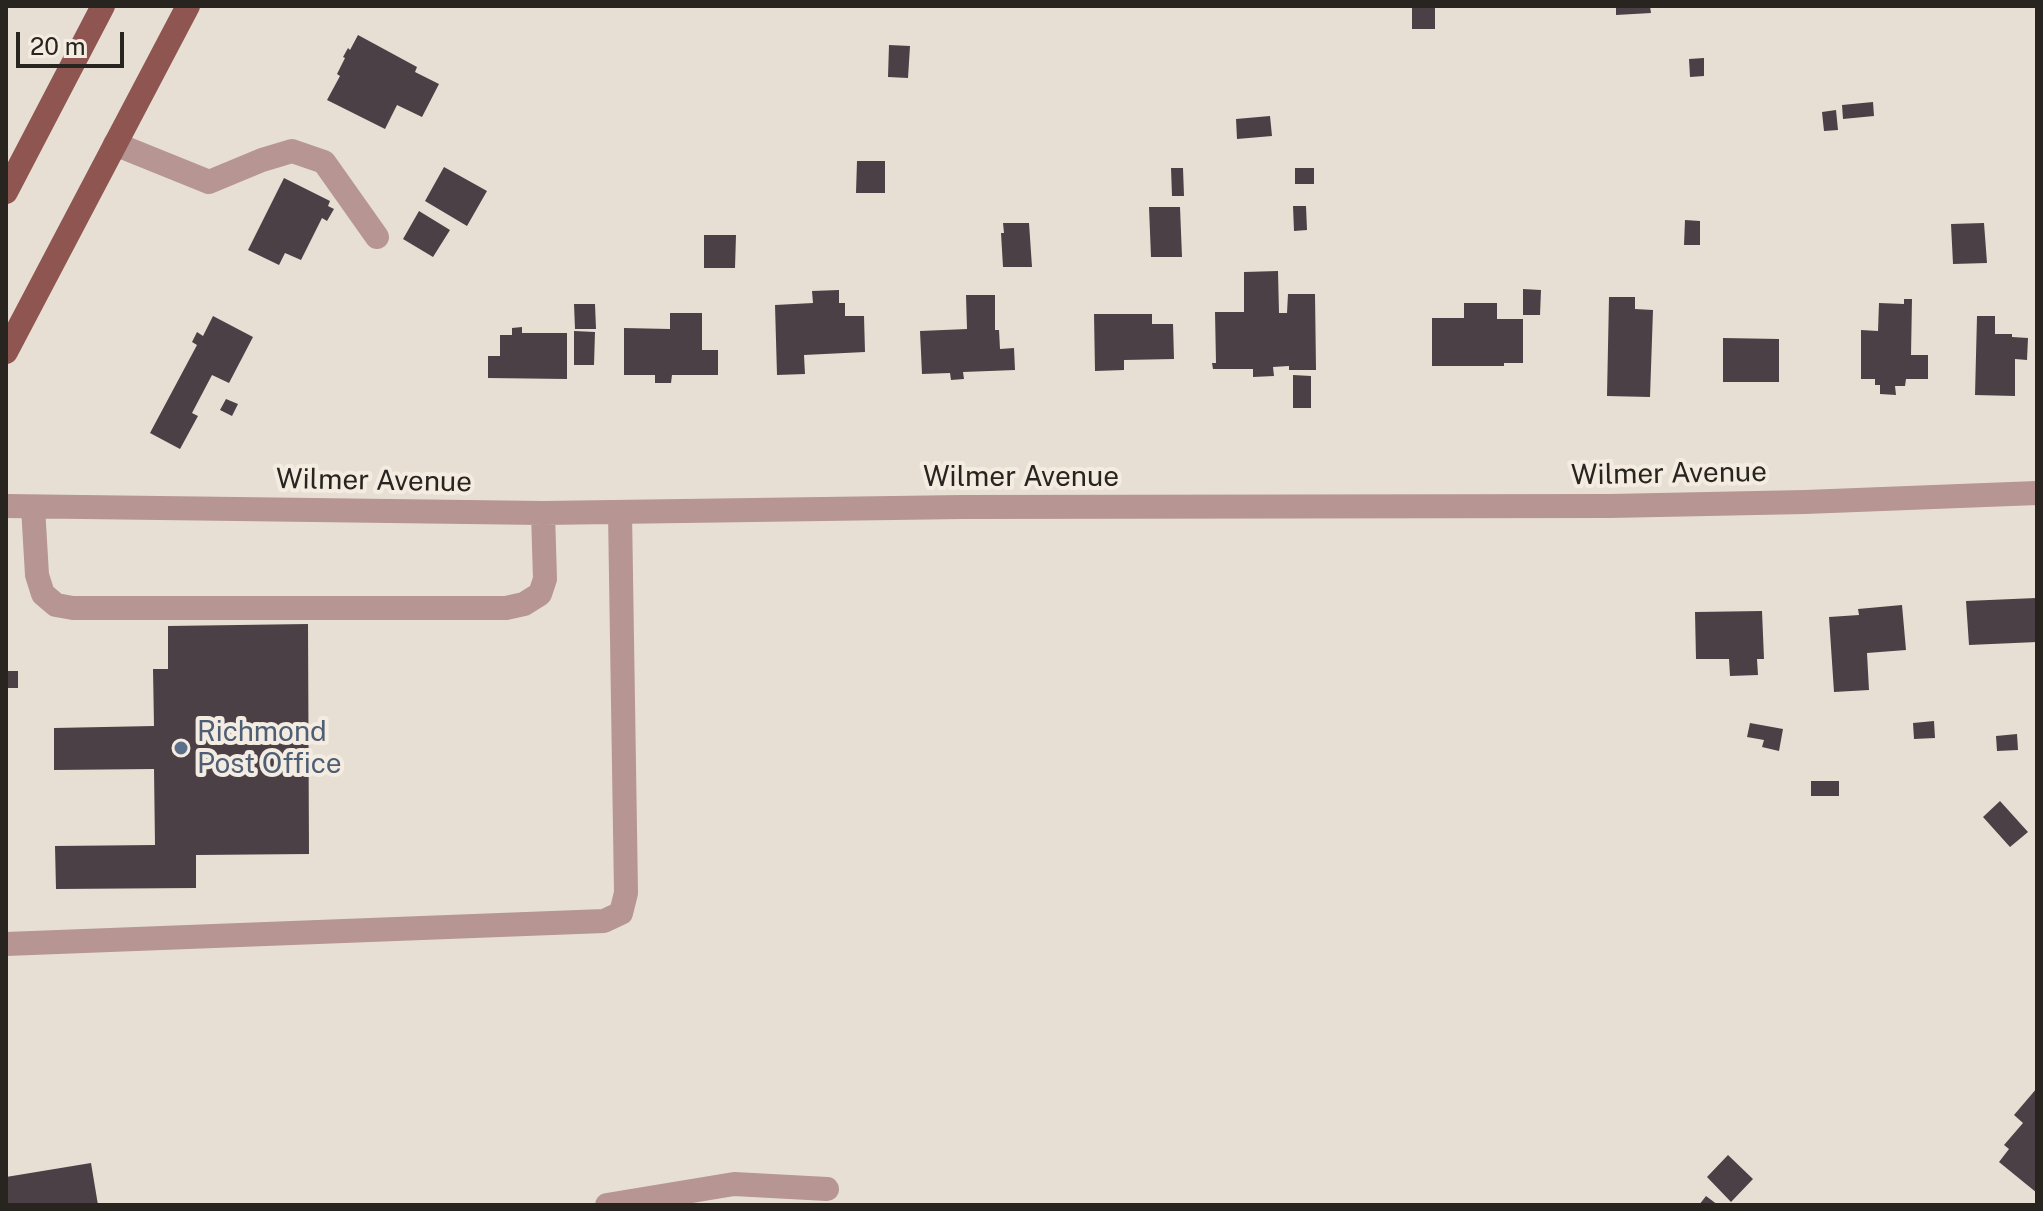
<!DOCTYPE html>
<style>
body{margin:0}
#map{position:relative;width:2043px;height:1211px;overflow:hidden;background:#e7dfd4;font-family:"Public Sans",sans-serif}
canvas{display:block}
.frame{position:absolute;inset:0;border:8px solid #282521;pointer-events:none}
.scale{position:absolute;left:16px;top:32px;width:108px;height:36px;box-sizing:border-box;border:4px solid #282521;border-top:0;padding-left:10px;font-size:24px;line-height:28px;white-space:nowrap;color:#282521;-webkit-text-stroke:6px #f4ece1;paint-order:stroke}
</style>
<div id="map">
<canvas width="2043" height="1211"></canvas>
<div class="frame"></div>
<div class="scale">20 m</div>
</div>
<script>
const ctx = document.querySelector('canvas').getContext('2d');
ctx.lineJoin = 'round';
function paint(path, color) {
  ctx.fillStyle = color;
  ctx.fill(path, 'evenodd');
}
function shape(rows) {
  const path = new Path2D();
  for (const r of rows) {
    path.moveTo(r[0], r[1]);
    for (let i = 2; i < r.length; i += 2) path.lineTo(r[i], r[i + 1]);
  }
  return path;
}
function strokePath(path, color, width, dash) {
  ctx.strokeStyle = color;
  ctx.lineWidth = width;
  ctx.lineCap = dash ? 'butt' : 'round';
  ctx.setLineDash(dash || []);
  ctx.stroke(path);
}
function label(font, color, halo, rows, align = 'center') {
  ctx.font = font + ' "Public Sans",sans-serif';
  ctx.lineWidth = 8;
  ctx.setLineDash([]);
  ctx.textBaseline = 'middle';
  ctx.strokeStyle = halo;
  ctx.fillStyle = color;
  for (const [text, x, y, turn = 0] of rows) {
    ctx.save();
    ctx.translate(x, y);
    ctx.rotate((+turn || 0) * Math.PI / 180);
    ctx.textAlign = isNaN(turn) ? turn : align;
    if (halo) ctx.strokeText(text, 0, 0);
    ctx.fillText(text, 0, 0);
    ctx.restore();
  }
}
paint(shape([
 [1412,6,1435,6,1435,29,1412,29],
 [1616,6,1650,6,1651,13,1616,15],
 [358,35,417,67,415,72,439,84,422,117,397,105,385,129,327,100,340,76,337,74,345,58,343,57,348,48,350,50],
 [889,45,910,46,908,78,888,77],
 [1704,58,1704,76,1690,77,1689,59],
 [1873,102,1874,116,1843,119,1842,105],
 [1836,110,1838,130,1824,131,1822,112],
 [1270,116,1272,136,1237,139,1236,119],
 [857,161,885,161,885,193,856,193],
 [444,167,487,191,467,226,425,201],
 [1171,168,1183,168,1184,196,1172,196],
 [1295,168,1314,168,1314,184,1295,184],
 [284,178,330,201,328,206,334,209,327,221,322,218,301,260,285,253,279,265,248,250],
 [1293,206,1306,206,1307,230,1294,231],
 [1149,207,1180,207,1182,257,1151,257],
 [419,211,450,230,433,257,403,239],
 [1685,220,1700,221,1700,245,1684,245],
 [1003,223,1029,223,1032,267,1003,267,1001,233,1004,233],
 [1984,223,1987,263,1953,264,1951,224],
 [704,235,736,235,735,268,704,268],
 [1278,271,1279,313,1287,313,1288,294,1315,294,1316,370,1289,370,1289,366,1273,367,1274,376,1253,377,1253,369,1213,369,1212,363,1216,363,1215,312,1244,312,1244,272],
 [1523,289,1541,290,1540,315,1523,315],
 [839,290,839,303,845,303,845,316,864,316,865,352,804,355,805,374,777,375,775,305,813,303,812,291],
 [966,295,995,295,995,330,999,330,1000,349,1014,348,1015,370,963,372,964,379,951,380,950,373,922,374,920,331,967,329],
 [1609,297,1635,297,1635,309,1653,310,1650,397,1607,396],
 [1904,299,1912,299,1911,355,1928,355,1928,379,1906,379,1905,386,1895,386,1896,395,1880,394,1880,385,1875,385,1875,379,1861,379,1861,330,1878,331,1879,303,1904,304],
 [1464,303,1497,303,1497,319,1523,319,1523,363,1504,363,1504,366,1432,366,1432,318,1464,318],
 [574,304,595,304,596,329,575,329],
 [670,313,702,313,702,350,718,350,718,375,672,375,671,383,655,383,655,375,624,375,624,328,670,329],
 [1094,314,1152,314,1152,324,1173,324,1174,359,1124,360,1124,370,1095,371],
 [213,316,253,337,229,383,212,375,192,413,198,416,180,449,150,433,197,345,192,342,197,332,203,336],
 [1977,316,1995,316,1995,334,2012,334,2012,337,2028,338,2027,360,2015,359,2015,396,1975,395],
 [522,327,522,333,567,333,567,379,488,378,488,356,500,356,500,335,512,335,512,328],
 [574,331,595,332,594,365,574,365],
 [1723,338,1779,339,1779,382,1723,382],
 [1293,375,1311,376,1311,408,1293,408],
 [226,399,238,404,232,416,220,410],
 [2036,598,2037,642,1969,645,1966,601],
 [1902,605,1906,650,1867,653,1869,690,1834,692,1829,617,1859,615,1858,609],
 [1762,611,1764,659,1757,659,1758,675,1730,676,1729,659,1696,659,1695,612],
 [308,624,309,854,196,855,196,888,56,889,55,846,155,845,154,769,54,770,54,728,154,726,153,669,168,669,168,626],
 [6,671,18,671,18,688,6,688],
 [1934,721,1935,738,1914,739,1913,723],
 [1750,723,1783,729,1779,751,1762,747,1764,740,1747,737],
 [2017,734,2018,750,1997,751,1996,736],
 [1811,781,1839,781,1839,796,1811,796],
 [2000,801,2028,832,2010,847,1983,817],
 [2037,1088,2037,1193,1999,1162,2009,1149,2004,1145,2023,1123,2014,1115],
 [1728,1155,1753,1179,1731,1202,1707,1177],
 [91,1163,98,1205,6,1205,6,1177],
 [1706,1196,1718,1205,1699,1205]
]), '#4b4045');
strokePath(shape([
 [115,144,209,182,262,160,292,151,324,162,377,237],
 [6,506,543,513,963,507,1610,506,1805,502,2037,493],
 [33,507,37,575,43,594,56,605,73,608,506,608,524,604,540,594,545,579,543,513],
 [6,944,604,921,621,913,626,893,620,512],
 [607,1205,734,1184,827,1189]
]), '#b69592', 24);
strokePath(shape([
 [6,192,103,6],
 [6,352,188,6]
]), '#8e5551', 24);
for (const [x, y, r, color] of [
 [181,748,8,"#5c6f8a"]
]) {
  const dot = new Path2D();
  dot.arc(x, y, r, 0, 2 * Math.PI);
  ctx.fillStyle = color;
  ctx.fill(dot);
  strokePath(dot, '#f4ece1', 3);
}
label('28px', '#282521', '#f4ece1', [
 ["Wilmer Avenue",1669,474,-1],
 ["Wilmer Avenue",1021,477],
 ["Wilmer Avenue",374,481,1]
]);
label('28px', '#4e5e75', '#f4ece1', [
 ["Richmond",197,732],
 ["Post Office",197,764]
], 'left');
</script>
